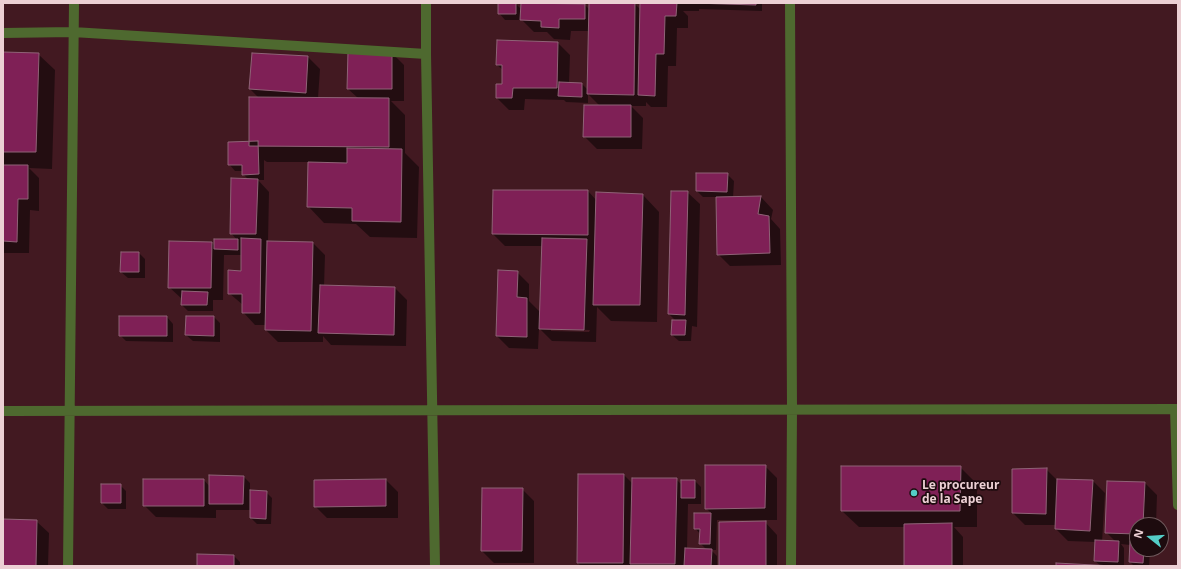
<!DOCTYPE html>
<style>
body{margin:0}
#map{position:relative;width:1181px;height:569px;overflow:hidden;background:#421921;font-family:"Open Sans",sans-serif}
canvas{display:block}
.frame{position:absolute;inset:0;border:4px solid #ecd0d4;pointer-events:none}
.north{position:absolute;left:1129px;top:517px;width:40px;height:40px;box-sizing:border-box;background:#1d0b0e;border:1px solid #705a5d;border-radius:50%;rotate:287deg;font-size:11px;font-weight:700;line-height:16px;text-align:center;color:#ecd0d4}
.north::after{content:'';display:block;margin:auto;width:14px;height:18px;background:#54cdc7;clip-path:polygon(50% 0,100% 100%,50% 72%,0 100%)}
</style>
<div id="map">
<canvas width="1181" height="569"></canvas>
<div class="frame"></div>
<div class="north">N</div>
</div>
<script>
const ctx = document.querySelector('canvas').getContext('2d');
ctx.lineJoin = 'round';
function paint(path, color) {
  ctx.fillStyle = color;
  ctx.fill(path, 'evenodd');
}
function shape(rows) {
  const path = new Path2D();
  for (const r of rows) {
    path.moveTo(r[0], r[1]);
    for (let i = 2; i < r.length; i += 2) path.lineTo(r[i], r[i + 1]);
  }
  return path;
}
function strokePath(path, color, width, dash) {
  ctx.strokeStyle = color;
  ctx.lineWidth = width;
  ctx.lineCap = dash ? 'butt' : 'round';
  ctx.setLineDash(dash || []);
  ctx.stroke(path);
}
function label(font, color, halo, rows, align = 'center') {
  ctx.font = font + ' "Open Sans",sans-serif';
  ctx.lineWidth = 3.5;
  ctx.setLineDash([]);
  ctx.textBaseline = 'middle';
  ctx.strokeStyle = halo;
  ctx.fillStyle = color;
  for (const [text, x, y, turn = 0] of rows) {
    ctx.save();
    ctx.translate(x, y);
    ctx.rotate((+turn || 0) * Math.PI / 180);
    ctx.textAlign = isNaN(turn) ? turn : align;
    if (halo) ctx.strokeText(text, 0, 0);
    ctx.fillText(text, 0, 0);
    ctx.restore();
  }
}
paint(shape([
 [641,3,762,3,762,11,699,9,699,11,683,11,688,16,688,28,677,28,676,66,668,66,667,107,651,107,646,102,646,106,631,106,643,118,642,149,597,149,584,136,600,106,588,94,588,103,566,102,564,100,525,99,524,110,509,110,497,98,503,85,503,70,497,65,558,43,570,55,569,83,582,84,588,90,589,31,571,31,570,40,554,39,547,32,534,32,522,20,505,20,499,13,516,4,522,10,585,5,590,10,635,4,641,10],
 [3,53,38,54,55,70,52,169,29,168,39,178,39,211,30,210,29,253,3,253],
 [349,53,392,53,404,65,404,101,391,101,405,115,405,153,419,167,417,238,370,237,356,224,324,223,308,206,309,162,267,162,264,160,264,180,258,180,269,192,268,242,313,243,325,255,324,287,395,288,407,300,406,346,331,345,323,336,323,342,278,342,266,330,266,325,255,325,243,312,243,305,229,293,242,272,242,255,224,255,223,300,213,300,213,311,188,311,182,305,182,299,169,287,212,243,215,246,237,240,231,233,249,180,243,174,243,171,235,171,229,164,250,143,259,98,250,89,308,57,320,69,318,98,358,98,348,89],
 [727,174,734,181,733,198,761,197,773,210,771,219,780,229,781,265,730,266,718,254,717,197,703,197,697,191],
 [588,191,597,201,643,195,659,212,657,322,611,321,597,307,596,342,552,341,539,328,538,349,509,348,497,336,517,272,529,284,529,301,541,313,542,246,505,246,493,234],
 [551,329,590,330,589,332,551,331],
 [672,192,687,192,700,204,697,327,692,326,691,341,679,341,672,335,676,321,669,314],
 [122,253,139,253,145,259,145,278,128,278,121,272],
 [167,317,173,324,173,342,126,341,120,335],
 [187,317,214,317,220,323,220,342,193,341,186,335],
 [765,466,777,478,777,520,717,520,716,550,711,550,717,556,717,566,581,566,578,563,624,475,633,484,676,479,682,485,682,481,695,481,701,487,701,504,688,504,687,549,707,550,700,543,700,534,695,528,695,514,712,514,706,508],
 [960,467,977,484,977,527,954,527,963,537,963,566,905,566,905,527,859,527,842,511],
 [1046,469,1058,481,1093,481,1105,493,1102,542,1116,542,1106,532,1108,482,1145,483,1157,495,1156,525,1137,525,1137,549,1150,549,1149,566,1134,566,1130,562,1130,545,1121,544,1124,548,1124,566,1101,566,1095,561,1096,542,1068,541,1056,529,1056,525,1025,525,1013,513],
 [244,477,250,483,250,491,266,492,272,498,271,524,257,524,251,518,251,510,216,510,216,518,156,517,144,505,204,480,210,487],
 [386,480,398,492,398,518,327,518,315,506],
 [102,485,120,485,126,491,126,509,108,509,102,503],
 [522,489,534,501,534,563,494,563,482,551],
 [3,520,36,521,49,533,48,566,3,566],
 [765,522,777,535,777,566,720,566],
 [234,556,240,562,240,566,198,566]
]), '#0007');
const building = shape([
 [498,3,516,3,516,14,498,14,498,3],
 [521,3,585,4,585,19,559,19,559,28,541,27,541,21,520,20,521,3],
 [589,3,635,3,634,95,587,94,589,3],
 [640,3,677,3,676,16,665,16,664,54,656,54,655,96,638,95,640,3],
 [693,3,756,3,756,5,693,3],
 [497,40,558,42,557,88,513,88,512,98,496,98,496,84,502,84,502,65,496,65,497,40],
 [3,52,39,53,36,152,3,152,3,52],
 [348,52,392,52,392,89,347,89,348,52],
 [252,53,308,56,306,93,249,89,252,53],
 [559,82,582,83,582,97,558,96,559,82],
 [249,97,389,98,389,147,249,146,249,97],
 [584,105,631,105,631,137,583,137,584,105],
 [258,141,259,174,242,175,242,165,228,165,228,142,258,141],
 [347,148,402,149,401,222,352,221,352,208,307,207,308,162,347,163,347,148],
 [3,165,28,165,28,199,18,199,17,242,3,241,3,165],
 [696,173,728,173,727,192,696,191,696,173],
 [231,178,258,179,256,234,230,234,231,178],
 [493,190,588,190,588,235,492,234,493,190],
 [671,191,688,191,685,315,668,314,671,191],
 [596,192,643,194,640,305,593,305,596,192],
 [761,196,758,214,769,216,770,253,717,255,716,197,761,196],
 [241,238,261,239,260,313,242,313,242,294,228,294,228,270,241,271,241,238],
 [542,238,587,239,584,330,539,329,542,238],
 [214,239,238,239,238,250,214,249,214,239],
 [169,241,212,242,211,288,168,288,169,241],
 [267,241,313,242,311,331,265,330,267,241],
 [121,252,139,252,139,272,120,272,121,252],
 [498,270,518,271,517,297,527,298,527,337,496,336,498,270],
 [320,285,395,287,394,335,318,333,320,285],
 [182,291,208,292,207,305,181,305,182,291],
 [119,316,167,316,167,336,119,336,119,316],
 [186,316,214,316,214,336,185,335,186,316],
 [672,320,686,320,685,335,671,335,672,320],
 [705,465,766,465,765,508,705,509,705,465],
 [841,466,961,466,960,511,841,511,841,466],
 [1047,468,1046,514,1012,513,1012,469,1047,468],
 [578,474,624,474,623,563,577,563,578,474],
 [209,475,244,476,243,504,209,504,209,475],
 [632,478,677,478,675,564,630,564,632,478],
 [143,479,204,479,204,506,143,506,143,479],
 [386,479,386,506,314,507,314,480,386,479],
 [1057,479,1093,480,1090,531,1055,529,1057,479],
 [681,480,695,480,695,498,681,498,681,480],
 [1107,481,1145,482,1143,525,1137,525,1137,534,1105,533,1107,481],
 [101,484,121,484,121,503,101,503,101,484],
 [482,488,523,488,522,551,481,551,482,488],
 [250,490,267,491,266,519,250,518,250,490],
 [694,513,711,513,710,544,699,544,700,529,694,529,694,513],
 [3,519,37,520,36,566,3,566,3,519],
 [766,521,766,566,719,566,719,522,766,521],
 [952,523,952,566,904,566,904,524,952,523],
 [1095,540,1119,541,1118,562,1094,561,1095,540],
 [1130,541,1137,542,1137,549,1144,549,1143,563,1129,562,1130,541],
 [685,548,712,549,711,566,684,566,685,548],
 [197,554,234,555,234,566,197,566,197,554],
 [1056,563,1113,566,1056,566,1056,563]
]);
paint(building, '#7f2056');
strokePath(building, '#8f6377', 1);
strokePath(shape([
 [426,3,426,54,435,566],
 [790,3,792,410,791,566],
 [3,33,73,32,426,54],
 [1175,409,1178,505],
 [3,411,1178,409],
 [68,566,74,3]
]), '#4e692f', 10);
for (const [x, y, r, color] of [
 [914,493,4,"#54cdc7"]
]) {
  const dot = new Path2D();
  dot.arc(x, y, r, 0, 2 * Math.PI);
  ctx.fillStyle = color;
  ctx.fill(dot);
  strokePath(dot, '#1d0b0e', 1.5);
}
label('bold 12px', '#ecd0d4', '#1d0b0e', [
 ["Le procureur",922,486],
 ["de la Sape",922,500]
], 'left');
</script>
